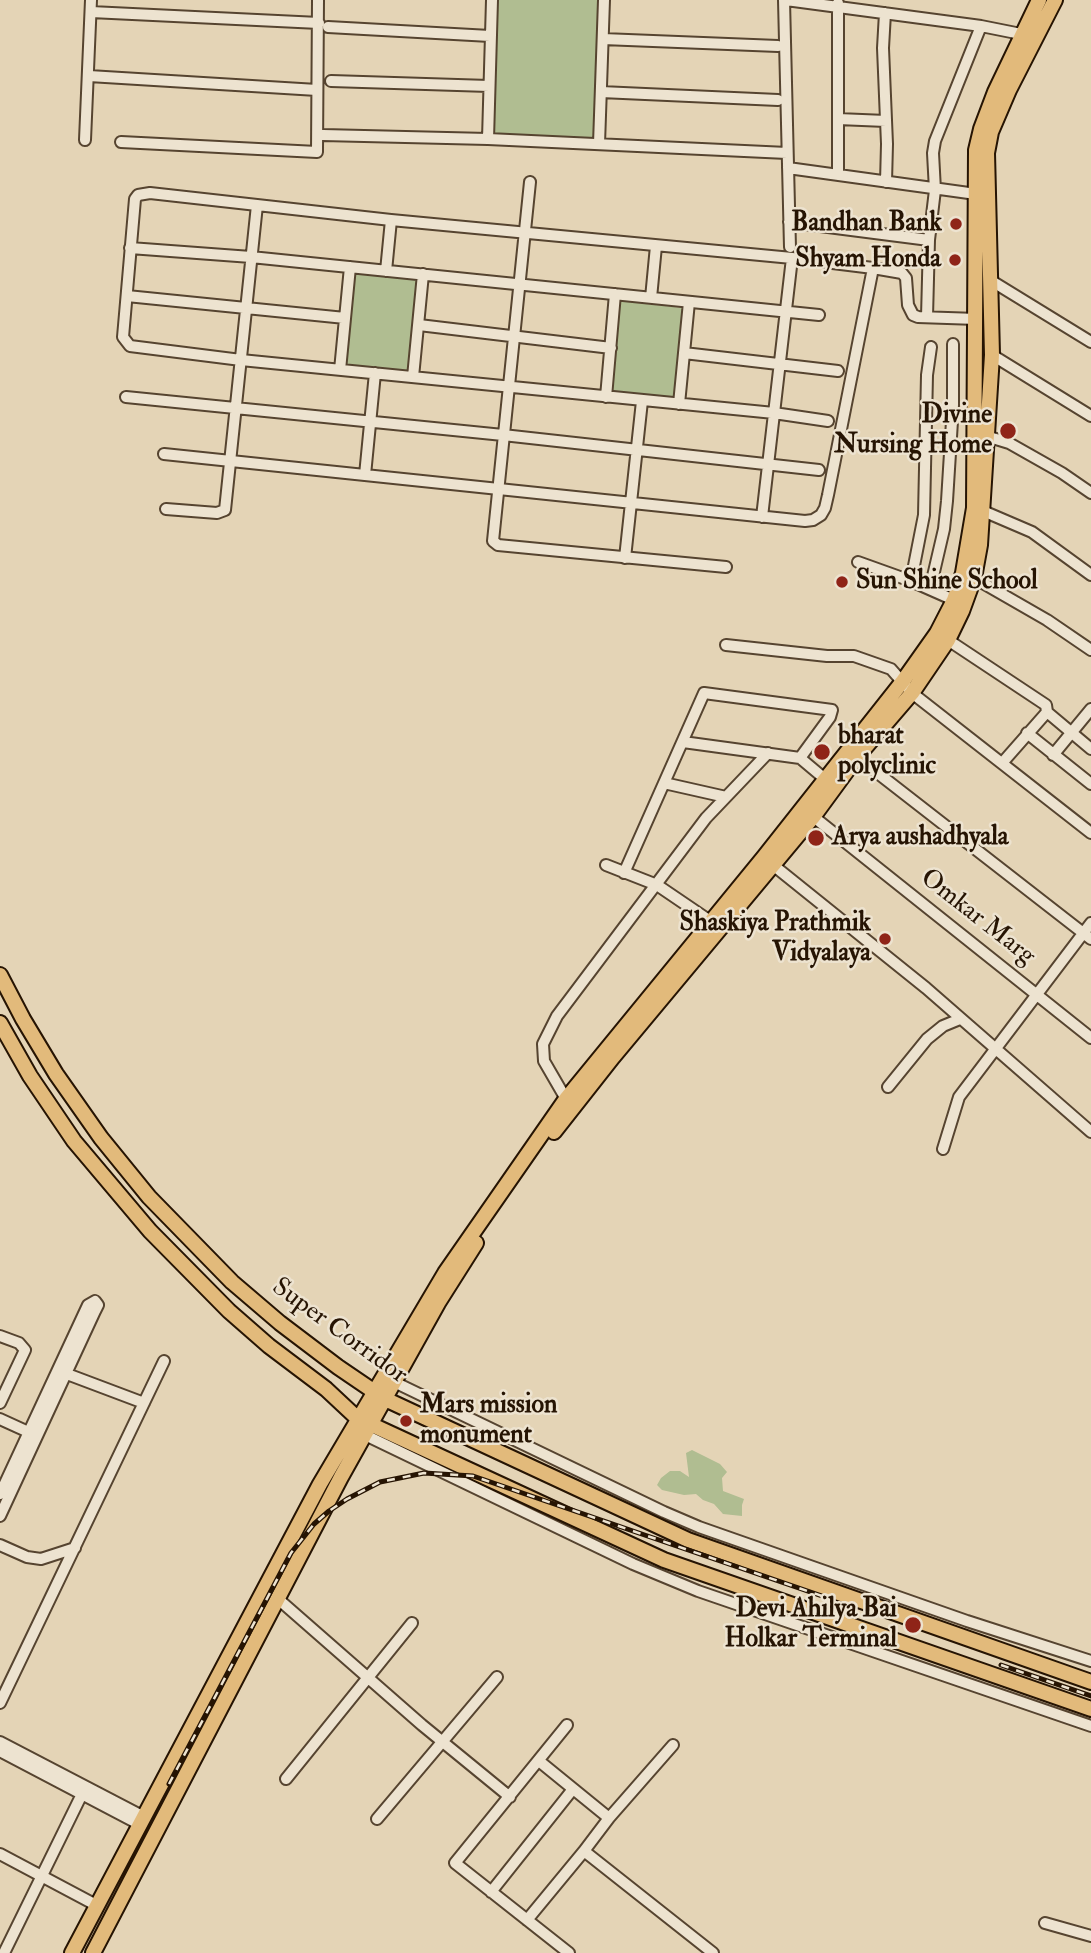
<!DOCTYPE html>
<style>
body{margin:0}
canvas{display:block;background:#e4d4b6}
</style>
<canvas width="1091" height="1953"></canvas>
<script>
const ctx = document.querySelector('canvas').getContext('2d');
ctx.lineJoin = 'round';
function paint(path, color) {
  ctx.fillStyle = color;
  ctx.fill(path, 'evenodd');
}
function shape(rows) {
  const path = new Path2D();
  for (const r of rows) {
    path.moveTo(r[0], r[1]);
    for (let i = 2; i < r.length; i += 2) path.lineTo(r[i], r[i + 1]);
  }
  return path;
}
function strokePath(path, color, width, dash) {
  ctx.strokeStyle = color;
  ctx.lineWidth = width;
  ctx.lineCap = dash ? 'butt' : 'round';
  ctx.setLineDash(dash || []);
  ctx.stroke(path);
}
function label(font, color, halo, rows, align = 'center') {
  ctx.font = font + ' "IM FELL Double Pica",serif';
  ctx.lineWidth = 5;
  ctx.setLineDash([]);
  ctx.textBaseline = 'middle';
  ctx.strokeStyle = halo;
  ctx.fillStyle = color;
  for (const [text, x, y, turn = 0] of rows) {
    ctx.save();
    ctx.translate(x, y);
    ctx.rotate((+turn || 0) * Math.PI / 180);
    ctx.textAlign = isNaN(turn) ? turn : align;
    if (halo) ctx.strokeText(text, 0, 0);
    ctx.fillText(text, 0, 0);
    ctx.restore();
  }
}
paint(shape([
 [498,0,599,0,593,140,492,135],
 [353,273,418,279,410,372,345,366],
 [619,301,683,308,674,399,610,393],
 [692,1450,720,1464,727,1472,722,1478,723,1491,744,1499,742,1505,742,1516,723,1514,714,1504,703,1500,696,1494,684,1495,662,1490,657,1485,661,1478,670,1471,680,1471,689,1477,686,1453]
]), '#b0bd91');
const minor = shape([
 [784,0,790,247],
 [786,0,981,26,1026,35],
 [838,3,838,175],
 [91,12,319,23],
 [885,13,883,48,887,144,886,182],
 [328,27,490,36],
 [603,39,778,46],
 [89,76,317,90],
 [331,81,489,86],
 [601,92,778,100],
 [838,119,886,121],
 [323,135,488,139,787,153],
 [488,139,492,0],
 [85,140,91,0],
 [121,142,317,152,318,0],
 [599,144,604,0],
 [788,168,976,194],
 [530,182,493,541,498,545,726,567],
 [789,222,929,240],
 [130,248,251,257,819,315],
 [386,271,391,220],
 [990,280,1091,342],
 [127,296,345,318],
 [651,298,656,246],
 [927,317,929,240,935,190,933,153,935,141,981,26],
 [419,325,611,348],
 [684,353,838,371],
 [992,355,1091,416],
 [340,370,350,267],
 [413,377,423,274],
 [126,397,503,435,819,470],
 [606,397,615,294],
 [679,404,689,302],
 [828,421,774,413,241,360,130,346,123,337,135,199,138,195,150,193,391,220,792,258,873,268,902,273,906,278,908,305,913,315,918,317,977,319],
 [986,436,1009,443,1062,473,1091,493],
 [164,454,805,521,813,520,821,515,825,508,828,495,873,268],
 [365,475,375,373],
 [166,509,217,513,225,510,257,205],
 [983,511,1032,532,1091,575],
 [762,517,792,258],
 [625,558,642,401],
 [858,562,911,581,954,600],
 [974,578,1047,620,1091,650],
 [911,581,924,515,927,375,931,347],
 [930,589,944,529,947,501,953,405,953,344],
 [948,640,1046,705,1047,712,1003,762],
 [726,645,827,656,854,656,891,669,912,693,1091,833],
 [1047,712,1091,749],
 [1027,733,1091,784],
 [683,742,800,758,825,779],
 [1053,755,1091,709],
 [857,757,1091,939],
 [664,783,726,797],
 [810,814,1091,1038],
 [606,865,657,885,710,921],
 [773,865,926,988,1091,1132],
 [624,873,704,693,832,710,830,717,800,758],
 [888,1087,927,1039,943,1026,960,1019],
 [566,1099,544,1061,543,1044,557,1016,706,818,768,753],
 [943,1149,959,1097,1091,923],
 [0,1336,19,1343,25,1350,0,1403],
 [67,1374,144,1403],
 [390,1380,664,1512,699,1527,967,1621,1091,1661],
 [0,1419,35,1435],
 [361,1433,633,1564,698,1591,1091,1726],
 [0,1494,88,1305,95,1301,98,1305,95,1311,0,1516],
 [0,1545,27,1557,41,1559,75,1548],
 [277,1598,422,1725,510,1797],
 [0,1703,164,1361],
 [567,1725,455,1863,569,1953],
 [0,1742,144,1817],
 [0,1751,139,1824],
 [539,1761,609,1818,584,1851,713,1953],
 [286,1779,412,1623],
 [609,1818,673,1745],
 [377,1819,497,1677],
 [0,1854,96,1905],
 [491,1892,573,1789],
 [527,1920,584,1851],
 [1045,1923,1091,1936],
 [4,1953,82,1794]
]);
const major = shape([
 [0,975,23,1019,56,1074,101,1138,149,1197,232,1282,280,1323,338,1367,385,1399,688,1540,1091,1682],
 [0,1023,30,1076,74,1141,150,1231,229,1311,269,1346,326,1389,357,1418,664,1560,1091,1709],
 [554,1132,613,1057,813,817,857,757,912,693,948,640,962,611,974,578,980,545,992,355,987,153,991,132,1009,90,1055,0],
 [72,1953,320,1484,445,1273,566,1099,764,857,903,681,937,633,954,600,963,573,974,508,976,150,981,129,995,92,1039,0],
 [93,1953,341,1477,438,1303,476,1243]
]);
strokePath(minor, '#564430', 14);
strokePath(major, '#261403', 18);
strokePath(minor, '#ede3d0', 10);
strokePath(major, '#e2ba7b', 14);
const rail = shape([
 [1001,1665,1091,1696],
 [169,1784,291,1553,314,1524,329,1511,347,1499,380,1482,424,1473,473,1476,822,1596]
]);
strokePath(rail, '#261403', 5);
strokePath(rail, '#ede3d0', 2.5, [8]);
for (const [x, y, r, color] of [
 [956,224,7,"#8f2418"],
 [955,260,7,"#8f2418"],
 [1008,431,9,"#8f2418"],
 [842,582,7,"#8f2418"],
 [822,752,9,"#8f2418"],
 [816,838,9,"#8f2418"],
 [885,939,7,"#8f2418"],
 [406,1421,7,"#8f2418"],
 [913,1625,9,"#8f2418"]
]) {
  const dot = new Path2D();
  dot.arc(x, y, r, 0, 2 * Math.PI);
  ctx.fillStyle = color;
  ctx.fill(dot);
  strokePath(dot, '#ede3d0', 2.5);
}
label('bold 26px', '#261403', '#ede3d0', [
 ["Bandhan Bank",942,224],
 ["Shyam Honda",941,260],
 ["Divine",992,416],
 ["Nursing Home",992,446],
 ["Sun Shine School",856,582,"left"],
 ["bharat",838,737,"left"],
 ["polyclinic",838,767,"left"],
 ["Arya aushadhyala",832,838,"left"],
 ["Shaskiya Prathmik",871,924],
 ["Vidyalaya",871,954],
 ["Mars mission",420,1406,"left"],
 ["monument",420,1436,"left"],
 ["Devi Ahilya Bai",897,1610],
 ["Holkar Terminal",897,1640]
], 'right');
label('26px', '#261403', '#ede3d0', [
 ["Omkar Marg",977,918,38],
 ["Super Corridor",339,1332,36]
]);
</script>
